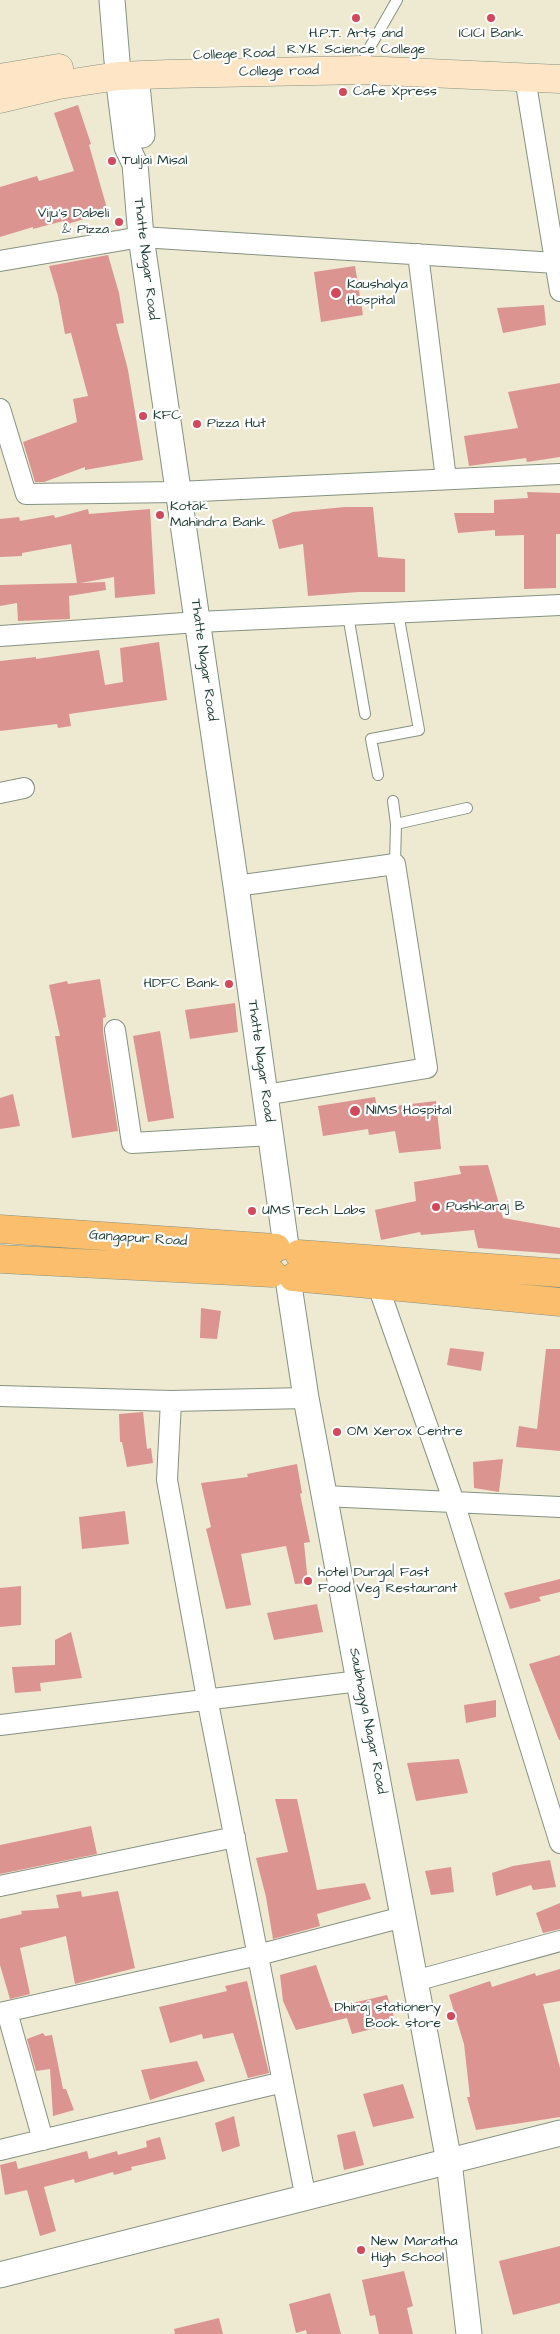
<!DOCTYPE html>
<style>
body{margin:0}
canvas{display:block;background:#eee9d1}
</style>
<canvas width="560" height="2334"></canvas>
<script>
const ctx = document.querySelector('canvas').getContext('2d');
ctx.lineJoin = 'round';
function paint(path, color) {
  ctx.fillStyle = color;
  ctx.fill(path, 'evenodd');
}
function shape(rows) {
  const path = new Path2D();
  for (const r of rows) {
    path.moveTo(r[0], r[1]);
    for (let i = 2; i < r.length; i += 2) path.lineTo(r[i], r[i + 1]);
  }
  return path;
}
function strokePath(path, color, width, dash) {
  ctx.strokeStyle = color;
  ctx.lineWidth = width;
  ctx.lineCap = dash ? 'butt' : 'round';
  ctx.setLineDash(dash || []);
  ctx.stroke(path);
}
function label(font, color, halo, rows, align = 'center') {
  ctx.font = font + ' "Architects Daughter",sans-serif';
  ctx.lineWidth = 4.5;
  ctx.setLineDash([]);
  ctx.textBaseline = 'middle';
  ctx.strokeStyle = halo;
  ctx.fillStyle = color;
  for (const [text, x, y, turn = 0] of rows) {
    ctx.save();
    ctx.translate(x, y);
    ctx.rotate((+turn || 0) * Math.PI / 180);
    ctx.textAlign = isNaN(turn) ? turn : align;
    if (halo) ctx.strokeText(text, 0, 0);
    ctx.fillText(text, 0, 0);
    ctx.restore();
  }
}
paint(shape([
 [78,105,91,144,89,145,108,212,64,225,63,221,33,229,33,227,0,237,0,187,37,176,39,181,74,171,54,113],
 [108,255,119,293,124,323,116,324,128,370,143,460,85,470,85,467,44,482,35,482,23,442,77,422,73,399,88,396,71,333,65,334,58,296,49,266],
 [355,266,363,315,321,322,314,272],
 [544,305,546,325,503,333,497,308],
 [560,383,560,457,527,462,526,458,469,466,464,436,518,428,508,392],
 [527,492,560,493,560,534,556,534,556,588,524,589,524,535,495,536,495,530,458,533,454,513,494,513,494,500,528,498],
 [345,507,373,507,378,557,405,559,405,592,358,592,308,596,303,544,279,549,272,520,293,512],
 [88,509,89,514,150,509,155,594,115,598,114,577,80,583,105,582,106,590,69,596,70,619,18,621,17,603,0,606,0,585,77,583,71,544,22,553,22,556,0,557,0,519,19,517,20,521,54,515,55,518],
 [159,642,167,700,69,714,71,726,58,728,57,724,0,731,0,661,36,657,36,659,99,650,105,685,123,682,120,648],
 [100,979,106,1017,103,1018,103,1032,118,1131,72,1138,55,1036,60,1036,49,985,67,981,68,984],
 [235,1003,238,1032,190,1039,185,1010],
 [160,1031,174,1118,148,1122,133,1036],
 [13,1094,20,1126,0,1129,0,1098],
 [375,1097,377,1108,436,1101,441,1149,399,1153,395,1131,369,1135,368,1129,323,1136,318,1106],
 [488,1165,503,1218,560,1228,560,1254,478,1248,474,1230,421,1235,420,1232,381,1240,375,1210,416,1201,414,1182,461,1174,459,1166],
 [201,1308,221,1311,217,1339,200,1338],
 [450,1348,484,1352,481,1371,447,1365],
 [546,1349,560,1349,560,1451,516,1447,519,1426,537,1429],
 [143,1412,147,1449,151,1448,153,1463,127,1467,122,1442,120,1442,119,1414],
 [503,1459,499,1492,474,1488,473,1462],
 [297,1464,302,1493,300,1494,310,1542,304,1543,308,1583,295,1584,286,1546,241,1554,251,1605,226,1609,206,1529,211,1527,201,1483,248,1477,247,1474],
 [125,1511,129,1544,82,1549,79,1517],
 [560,1579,560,1592,539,1597,541,1601,510,1609,504,1593],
 [21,1586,21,1625,0,1627,0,1588],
 [317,1604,323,1632,274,1640,267,1613],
 [71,1632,82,1678,40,1683,41,1691,15,1693,12,1667,55,1665,55,1640],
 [560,1655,560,1740,559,1740,529,1664],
 [496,1700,496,1717,466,1723,464,1705],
 [459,1759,468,1793,416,1801,407,1763],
 [275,1799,297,1799,317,1890,365,1883,371,1899,317,1914,320,1926,273,1939,266,1897,256,1858,288,1852],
 [91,1826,97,1854,0,1874,0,1845],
 [550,1860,556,1887,533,1890,531,1885,496,1896,492,1873,513,1866],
 [451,1867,454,1892,431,1895,425,1871],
 [81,1891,82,1897,118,1891,135,1968,75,1984,66,1936,20,1948,30,1994,10,1999,0,1965,0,1919,22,1914,21,1911,59,1908,56,1895],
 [560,1903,560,1929,543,1933,536,1913],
 [316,1965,331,2008,387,1995,396,2023,352,2034,347,2018,296,2030,283,2001,280,1975],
 [560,1969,560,2001,543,2004,560,2068,560,2117,476,2130,467,2097,470,2097,464,2044,449,1995,490,1981,492,1987,535,1973,536,1976],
 [247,1981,269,2073,248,2078,233,2033,203,2039,202,2034,170,2043,159,2007,227,1991,225,1986],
 [43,2033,45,2036,52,2035,63,2089,66,2089,74,2110,53,2116,50,2069,36,2071,27,2039],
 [197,2061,205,2081,150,2100,141,2070],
 [403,2084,414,2118,373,2127,363,2094],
 [234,2116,240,2146,222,2152,215,2123],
 [355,2131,364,2165,344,2170,337,2135],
 [160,2137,166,2159,131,2167,132,2170,114,2175,113,2172,75,2183,74,2179,44,2187,56,2231,40,2236,27,2190,5,2195,0,2165,16,2161,18,2169,87,2151,89,2159,117,2151,118,2155,147,2147,146,2141],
 [560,2246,560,2303,513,2315,499,2261],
 [404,2271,413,2306,407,2308,413,2334,379,2334,375,2315,370,2316,362,2280],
 [330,2293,341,2334,307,2334,306,2330,296,2333,289,2304],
 [219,2318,223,2334,175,2334,174,2329]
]), '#dc9491');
const service = shape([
 [364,68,366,54,397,0],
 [348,615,365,714],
 [378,775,371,739,419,730,398,613],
 [393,801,396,824,395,864],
 [396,824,467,808]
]);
const minor = shape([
 [525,78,560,291],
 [418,254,446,479],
 [0,261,141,237,556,263],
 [0,409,26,494,178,492,560,474],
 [0,636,198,622,560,605],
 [0,793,24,788],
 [236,886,395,864,427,1068,265,1095],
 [115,1030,132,1143,271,1135],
 [378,1286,454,1502,560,1843],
 [0,1396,171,1401],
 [324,1496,560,1507],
 [0,1725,359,1681],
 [0,1886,235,1837],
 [415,1981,560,1941],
 [7,2012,43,2140],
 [0,2013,258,1955,403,1917],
 [0,2150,283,2082],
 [306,2199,207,1698,167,1480,171,1401,306,1398]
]);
const tertiary = shape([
 [112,0,117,61],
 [136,75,142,135],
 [118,76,127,147,135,164,141,237,236,886,286,1246],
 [288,1279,306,1398,449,2162,469,2334],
 [0,2275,560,2133]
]);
const secondary = shape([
 [0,78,59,68],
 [0,99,59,85,118,76,168,74,363,70,560,79]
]);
const primary = shape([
 [0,1229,276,1248],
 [299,1254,560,1273],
 [0,1259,272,1273],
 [293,1277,560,1302]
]);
strokePath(service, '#869382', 12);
strokePath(minor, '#869382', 22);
strokePath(tertiary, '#869382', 27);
strokePath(secondary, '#869382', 29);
strokePath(primary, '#869382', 29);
strokePath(service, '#fff', 10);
strokePath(minor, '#fff', 20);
strokePath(tertiary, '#fff', 25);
strokePath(secondary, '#fde5c5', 28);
strokePath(primary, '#fabe6d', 28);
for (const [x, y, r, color] of [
 [356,18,5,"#d1495b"],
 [491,18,5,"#d1495b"],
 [343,92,5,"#d1495b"],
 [112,161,5,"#d1495b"],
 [119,222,5,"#d1495b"],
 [336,293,6,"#d1495b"],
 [143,416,5,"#d1495b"],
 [197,424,5,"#d1495b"],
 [160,515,5,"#d1495b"],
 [229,984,5,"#d1495b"],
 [355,1111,6,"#d1495b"],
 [436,1207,5,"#d1495b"],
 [252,1211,5,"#d1495b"],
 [337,1432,5,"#d1495b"],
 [308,1581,5,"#d1495b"],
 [451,2016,5,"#d1495b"],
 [361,2250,5,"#d1495b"]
]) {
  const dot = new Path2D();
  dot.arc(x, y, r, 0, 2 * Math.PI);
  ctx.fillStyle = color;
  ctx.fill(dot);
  strokePath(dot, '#fff', 2);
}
label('14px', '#1f3d34', '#fff', [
 ["H.P.T. Arts and",356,34,"center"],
 ["R.Y.K. Science College",356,50,"center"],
 ["ICICI Bank",491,34,"center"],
 ["Cafe Xpress",353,92],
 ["Tuljai Misal",122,161],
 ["Viju's Dabeli",109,214,"right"],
 ["& Pizza",109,230,"right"],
 ["Kaushalya",347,285],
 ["Hospital",347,301],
 ["KFC",153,416],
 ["Pizza Hut",207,424],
 ["Kotak",170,507],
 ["Mahindra Bank",170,523],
 ["HDFC Bank",219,984,"right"],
 ["NIMS Hospital",366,1111],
 ["Pushkaraj B",446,1207],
 ["UMS Tech Labs",262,1211],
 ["OM Xerox Centre",347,1432],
 ["hotel Durga| Fast",318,1573],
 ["Food Veg Restaurant",318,1589],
 ["Dhiraj stationery",441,2008,"right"],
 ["Book store",441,2024,"right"],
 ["New Maratha",371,2242],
 ["High School",371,2258]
], 'left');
label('14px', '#1f3d34', '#fff', [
 ["College Road",234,55,-2],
 ["College road",279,72,-1],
 ["Thatte Nagar Road",145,259,83],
 ["Thatte Nagar Road",203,660,82],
 ["Thatte Nagar Road",260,1061,82],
 ["Gangapur Road",138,1239,4],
 ["Saubhagya Nagar Road",367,1721,79]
]);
</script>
